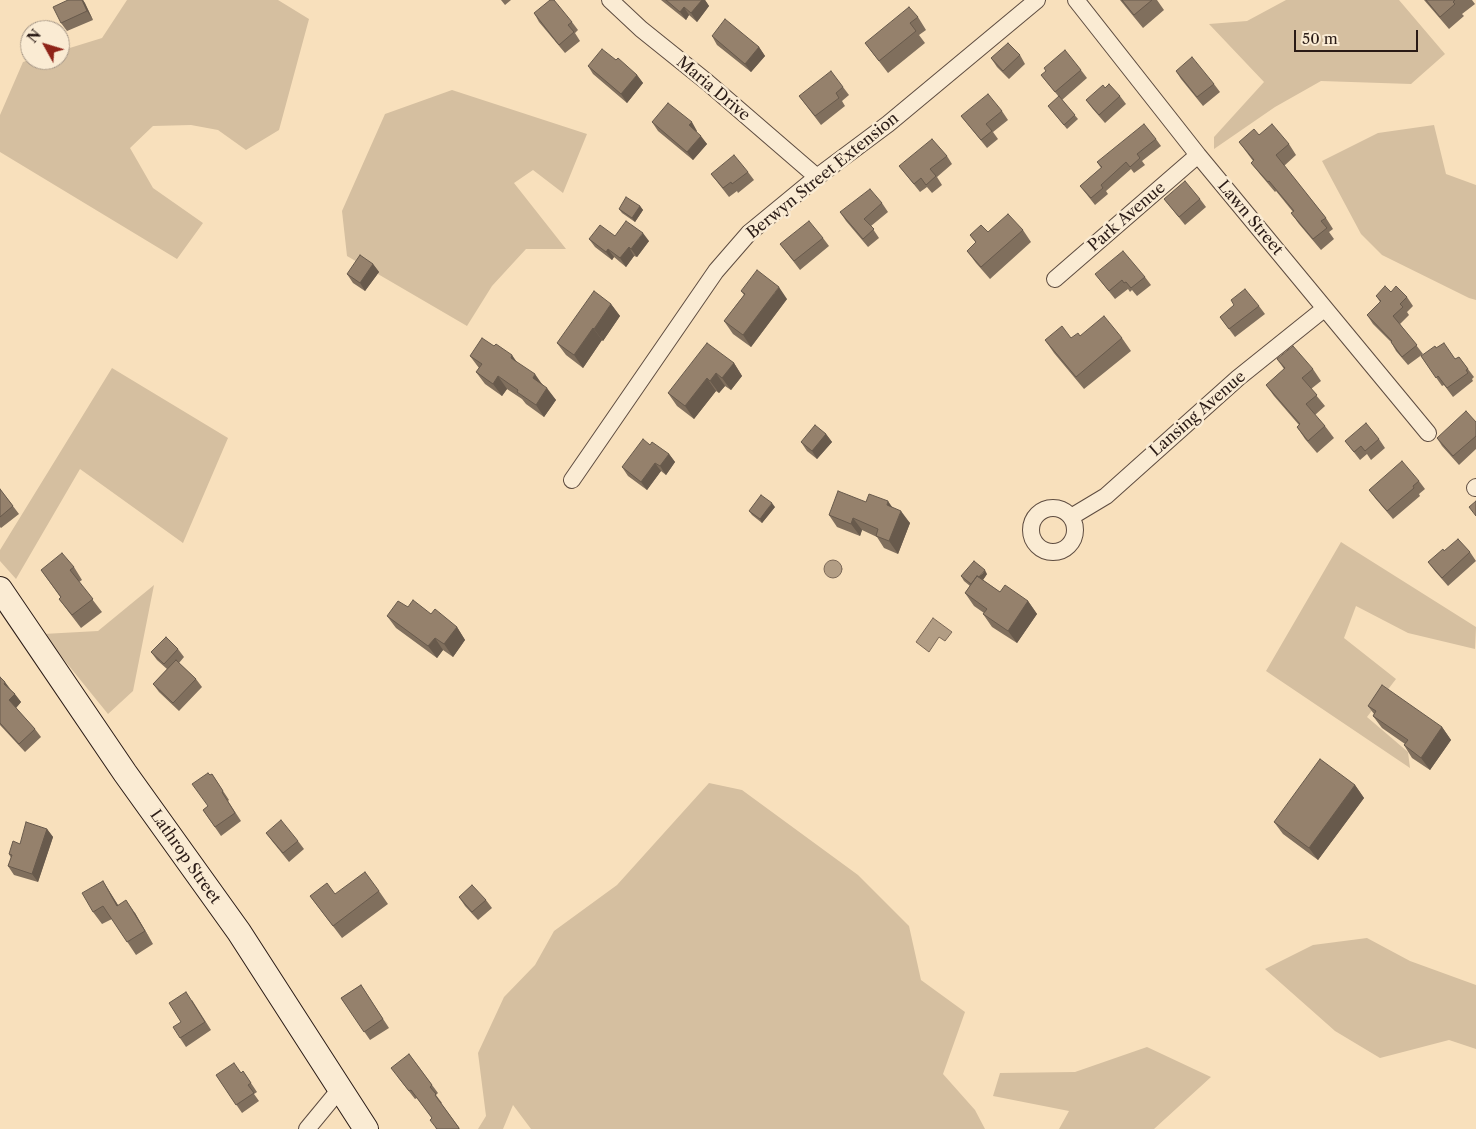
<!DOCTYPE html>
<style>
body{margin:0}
#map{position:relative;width:1476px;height:1129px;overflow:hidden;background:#f8e0bc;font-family:"Libre Caslon Text",serif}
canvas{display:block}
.north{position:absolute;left:20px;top:20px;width:50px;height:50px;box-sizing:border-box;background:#faebd3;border:1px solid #a79887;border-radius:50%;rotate:309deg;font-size:14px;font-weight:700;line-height:20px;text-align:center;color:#2a1b16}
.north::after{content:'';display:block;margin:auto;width:18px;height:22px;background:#8f2418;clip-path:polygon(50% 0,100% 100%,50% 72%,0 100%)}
.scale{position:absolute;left:1294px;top:30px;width:124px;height:22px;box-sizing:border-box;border:2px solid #2a1b16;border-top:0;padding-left:6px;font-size:15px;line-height:18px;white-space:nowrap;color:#2a1b16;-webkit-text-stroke:4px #faebd3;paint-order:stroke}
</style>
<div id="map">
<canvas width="1476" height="1129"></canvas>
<div class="north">N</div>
<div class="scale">50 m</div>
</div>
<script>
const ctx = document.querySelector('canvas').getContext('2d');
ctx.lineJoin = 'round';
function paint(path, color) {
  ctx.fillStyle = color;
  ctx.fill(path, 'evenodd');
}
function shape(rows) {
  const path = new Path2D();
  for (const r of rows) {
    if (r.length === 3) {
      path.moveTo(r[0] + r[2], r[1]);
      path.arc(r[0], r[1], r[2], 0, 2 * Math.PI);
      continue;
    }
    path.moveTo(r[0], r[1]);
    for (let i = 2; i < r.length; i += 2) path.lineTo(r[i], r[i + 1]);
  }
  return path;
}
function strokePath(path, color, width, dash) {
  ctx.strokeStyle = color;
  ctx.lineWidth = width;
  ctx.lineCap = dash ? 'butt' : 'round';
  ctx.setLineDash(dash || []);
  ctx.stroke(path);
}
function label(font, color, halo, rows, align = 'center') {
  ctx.font = font + ' "Libre Caslon Text",serif';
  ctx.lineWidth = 5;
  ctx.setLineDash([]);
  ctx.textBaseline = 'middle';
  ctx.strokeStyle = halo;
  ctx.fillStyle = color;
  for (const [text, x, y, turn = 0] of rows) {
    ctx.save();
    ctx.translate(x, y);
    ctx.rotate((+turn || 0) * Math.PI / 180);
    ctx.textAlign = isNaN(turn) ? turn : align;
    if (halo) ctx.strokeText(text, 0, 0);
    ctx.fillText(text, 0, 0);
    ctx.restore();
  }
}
paint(shape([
 [127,0,278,0,309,19,279,130,246,150,218,130,191,125,153,126,130,148,153,188,203,223,177,259,0,152,0,115,23,62,30,60,60,60,60,51,102,38],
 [1286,0,1399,0,1445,54,1411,84,1321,81,1275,107,1214,149,1214,137,1264,82,1209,24,1247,21],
 [452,90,587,134,563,193,533,170,514,183,566,249,526,249,492,286,467,326,347,256,342,211,385,114],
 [1434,125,1446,174,1476,185,1476,300,1469,298,1382,255,1361,234,1322,161,1378,133],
 [112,368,228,438,183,543,80,469,16,579,0,561,0,550],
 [1341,542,1476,627,1475,649,1408,633,1356,606,1344,638,1396,679,1367,717,1408,752,1410,768,1266,671],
 [154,585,133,691,108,714,43,634,98,631],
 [709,783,742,790,858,875,909,926,921,980,965,1012,943,1074,975,1110,985,1129,531,1129,513,1105,503,1129,478,1129,486,1116,478,1053,504,997,535,965,554,931,617,885],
 [1367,938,1410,961,1476,985,1476,1049,1449,1040,1380,1058,1335,1031,1265,969,1313,945],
 [1147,1047,1211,1077,1154,1129,1059,1129,1069,1111,993,1096,1000,1073,1075,1072]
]), '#d5bfa0');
const water = shape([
 [833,569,9],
 [933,618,952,632,945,641,939,637,929,652,916,642,933,618]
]);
paint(water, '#b29d84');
strokePath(water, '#7c6958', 1);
const street = shape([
 [610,0,641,29,707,82,817,177],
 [1076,0,1198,155,1428,433],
 [1055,279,1198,155],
 [572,480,716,271,749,233,817,177,888,124,1037,0],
 [1475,488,1476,487],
 [1053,530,22],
 [1071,517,1106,496,1238,378,1324,309],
 [307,1129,340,1089]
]);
const secondary = shape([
 [0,589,125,773,239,932,366,1129]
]);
strokePath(street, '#5e4c40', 18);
strokePath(secondary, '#2a1b16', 26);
strokePath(street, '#faebd3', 16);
strokePath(secondary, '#faebd3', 24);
paint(shape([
 [68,0,83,0,93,20,67,31,61,23],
 [501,0,511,0,505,5],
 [661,0,705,0,709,6,697,22,689,15,686,20],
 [1120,0,1157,0,1164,10,1143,28],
 [1424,0,1472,0,1475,4,1462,14,1464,16,1449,29],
 [534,13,572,22,578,30,575,33,580,41,565,53,539,22],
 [918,17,926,30,919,35,925,43,888,73,865,43],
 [712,36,759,47,765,56,751,72,717,45],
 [1020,55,1025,64,1009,79,997,67,991,58],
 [616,60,637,75,643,83,627,103,593,74,588,66],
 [1081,70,1087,78,1062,100,1078,119,1067,129,1048,106,1059,97,1041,75],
 [1176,71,1214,84,1220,92,1203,106,1181,79],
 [843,87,849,95,842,101,845,106,821,125,799,96],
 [1105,88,1120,96,1126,104,1105,123,1092,108,1086,100],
 [1002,111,1008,120,993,132,998,139,987,148,961,116],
 [652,122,697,131,696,132,707,144,693,160,658,131],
 [1259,135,1289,144,1296,155,1284,166,1326,218,1333,229,1329,232,1334,239,1321,250,1299,224,1291,213,1293,212,1276,191,1275,192,1259,173,1251,163,1253,161,1239,142],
 [1156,139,1161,146,1142,161,1145,165,1134,173,1131,169,1106,191,1108,194,1095,205,1080,186,1101,168,1097,162],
 [947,156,952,164,937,177,942,185,932,193,927,187,920,192,899,166],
 [748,172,754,180,738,193,737,191,729,197,711,174],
 [1164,199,1200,199,1206,207,1185,225],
 [882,203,888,212,871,226,879,238,868,247,846,221,840,212],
 [640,206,643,210,635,222,622,213,619,209],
 [1023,230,1031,242,990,279,976,263,967,251,976,243,970,235],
 [615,236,649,241,637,257,634,256,626,267,614,257,612,260,595,247,589,239],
 [823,238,829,246,800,270,780,244],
 [373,264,379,272,365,291,353,283,347,274],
 [1095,274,1145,277,1151,285,1137,296,1132,290,1130,292,1128,289,1115,299],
 [741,291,787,299,751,347,733,334,724,321,744,295],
 [1391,292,1407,297,1413,306,1407,312,1409,315,1400,324,1423,354,1408,365,1396,351,1391,342,1373,324,1367,315,1380,302,1376,296],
 [611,304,620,316,603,341,602,340,583,368,566,355,557,343],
 [1234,305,1259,306,1265,314,1235,337,1220,317],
 [1080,336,1122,338,1131,351,1084,389,1054,353,1045,340,1071,338],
 [1436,348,1455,359,1459,357,1474,377,1472,379,1473,381,1453,397,1444,385,1442,386,1421,356],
 [470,356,517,362,542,384,556,400,544,417,526,404,522,399,507,389,502,396,485,384,476,372,479,368],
 [1277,359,1313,369,1321,381,1311,389,1325,406,1315,415,1325,426,1334,438,1317,453,1305,439,1297,427,1299,425,1274,396,1266,385,1284,369],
 [734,363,742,376,731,390,725,386,719,393,716,391,694,419,677,406,668,393],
 [1476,422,1476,449,1459,465,1442,446,1437,438],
 [826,434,832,442,817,459,807,451,801,442],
 [1379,439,1385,448,1371,460,1367,454,1360,460,1345,441],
 [650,445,669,454,675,462,666,475,661,471,647,490,628,476,622,467],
 [1419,481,1425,489,1419,494,1420,496,1393,519,1375,498,1369,490],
 [0,489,19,514,1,528,0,527],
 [866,502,892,507,910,523,898,554,884,548,877,537,862,530,860,536,837,527,829,515],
 [775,507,762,523,752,515,749,511],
 [1444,551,1470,552,1476,561,1448,586,1434,570,1428,562],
 [74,567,82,580,79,582,102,612,81,628,68,611,59,599,61,598,41,570],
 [987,574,983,580,1000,592,1028,601,1037,614,1017,643,992,627,983,614,984,613,974,606,965,593,970,586,964,581,961,576],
 [408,607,431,614,457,627,465,640,453,657,443,650,437,658,396,628,387,616],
 [178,649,184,657,179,663,196,679,202,687,179,711,159,692,153,684,167,669,157,660,151,652],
 [0,677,21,702,16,708,35,729,41,737,25,752,0,725],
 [1368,706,1442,727,1451,740,1430,770,1412,758,1404,745,1405,744,1382,728,1373,716,1374,714],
 [212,774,229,800,228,801,241,821,221,836,203,810,208,806,210,775],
 [1355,785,1364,798,1318,860,1283,834,1274,822],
 [47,829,53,837,38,882,14,875,8,866,11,858,9,854,20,844],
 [266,833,298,841,304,849,289,862,272,841],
 [103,881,118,905,135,913,153,944,136,955,112,919,102,924,93,912],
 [379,891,388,904,342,938,310,896],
 [459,897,486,900,492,908,478,920,465,906],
 [361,985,389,1028,370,1040,341,998],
 [192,1000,211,1030,186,1047,180,1038,181,1022],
 [409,1054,438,1093,436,1095,442,1103,441,1103,460,1129,436,1129,432,1118,417,1098,415,1099,397,1076],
 [243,1071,257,1092,254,1094,259,1101,242,1113,216,1075,241,1073]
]), '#806f5d');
paint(shape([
 [82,0,83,0,85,3,93,20,87,11],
 [702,0,705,0,709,6,697,22,691,13],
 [684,7,689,15,686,20,680,12],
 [759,47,765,56,751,72,745,64],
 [637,75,643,83,627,103,621,94],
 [692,122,697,131,695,134,689,125],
 [701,136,707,144,693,160,687,152],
 [640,206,643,210,635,222,632,218],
 [643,233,649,241,637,257,631,249],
 [629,247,634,256,626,267,620,258],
 [608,249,614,257,612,260,606,252],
 [373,264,379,272,365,291,360,283],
 [779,287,787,299,751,347,743,335],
 [611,304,620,316,603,341,594,329],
 [593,328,602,340,583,368,574,355],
 [512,355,521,368,511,358],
 [734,363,742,376,731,390,722,378],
 [716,373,725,386,719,393,710,381],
 [535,374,544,387,533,378],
 [498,376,507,389,502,396,493,384],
 [707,378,716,391,694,419,685,406],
 [547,388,556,400,544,417,536,405],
 [826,434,832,442,817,459,812,451],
 [669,454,675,462,666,475,660,466],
 [655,463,661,471,647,490,641,482],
 [888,501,897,514,887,505],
 [772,503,775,507,762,523,760,519],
 [901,511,910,523,898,554,889,541],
 [853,518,862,530,860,536,851,524],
 [985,570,987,574,976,590,973,586],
 [1028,601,1037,614,1017,643,1008,631],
 [457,627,465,640,453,657,444,644],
 [435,638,443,650,437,658,428,646],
 [5,682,11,690,4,684],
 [15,694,21,702,15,709,9,700],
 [1442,727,1451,740,1430,770,1421,758],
 [1355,785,1364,798,1318,860,1309,848],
 [47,829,53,837,38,882,32,874],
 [103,881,111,894,126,918,117,906],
 [126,900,135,913,153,944,145,931]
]), '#685a4c');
const building = shape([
 [68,0,82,0,87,11,61,23,53,7,68,0],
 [550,0,554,0,572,22,568,25,574,32,559,45,534,13,550,0],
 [666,0,702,0,691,13,684,7,680,12,666,0],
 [1122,0,1152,0,1134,15,1122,0],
 [1426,0,1455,0,1453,2,1455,4,1440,17,1426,0],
 [909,7,918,17,910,23,916,31,879,61,865,43,909,7],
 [725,19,759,47,745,64,712,36,725,19],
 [1008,43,1020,55,1003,71,991,58,1008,43],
 [602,49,616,60,618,58,637,75,621,94,588,66,602,49],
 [1065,50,1081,70,1055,92,1041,75,1046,71,1044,68,1065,50],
 [1192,57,1214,84,1197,97,1176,71,1192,57],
 [831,71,843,87,836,93,839,98,815,116,799,96,831,71],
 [1109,84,1120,96,1099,115,1086,100,1103,85,1105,88,1109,84],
 [988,94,1002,111,986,124,992,131,981,140,961,116,988,94],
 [1059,96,1075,115,1064,125,1048,106,1059,96],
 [668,103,692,122,689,125,701,136,687,152,652,122,668,103],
 [1144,124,1156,139,1137,154,1140,158,1130,167,1126,162,1101,185,1103,188,1091,198,1080,186,1102,167,1097,162,1144,124],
 [1272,124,1289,144,1276,155,1326,218,1321,221,1327,228,1313,239,1291,213,1294,211,1269,181,1268,182,1251,163,1254,160,1239,142,1254,129,1259,135,1272,124],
 [932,139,947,156,930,169,936,176,926,185,921,178,914,184,899,166,932,139],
 [734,155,748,172,732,184,731,182,723,188,711,174,734,155],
 [1185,181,1200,199,1179,217,1164,199,1185,181],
 [870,189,882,203,864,219,874,229,863,239,840,212,870,189],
 [626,197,640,206,632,218,619,209,626,197],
 [1008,214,1023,230,981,267,967,251,976,242,970,235,981,225,988,232,1008,214],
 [626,221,643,233,631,249,629,247,620,258,608,249,606,252,589,239,600,225,615,236,626,221],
 [809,221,823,238,794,261,780,244,809,221],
 [1123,251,1145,277,1131,288,1126,282,1124,283,1122,280,1109,291,1095,274,1123,251],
 [360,255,373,264,360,283,347,274,360,255],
 [757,270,779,287,743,335,724,321,745,294,741,291,757,270],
 [1385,286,1391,292,1396,286,1407,297,1400,304,1403,307,1393,316,1417,345,1402,357,1391,342,1392,341,1367,315,1381,301,1376,296,1385,286],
 [1245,289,1259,306,1229,329,1220,317,1234,305,1231,300,1245,289],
 [594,291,611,304,594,329,593,328,574,355,557,343,594,291],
 [1104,316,1122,338,1076,377,1045,340,1062,326,1071,338,1078,333,1080,336,1104,316],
 [482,338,494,346,496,344,512,355,511,358,535,374,533,378,547,388,536,405,517,392,518,390,498,376,493,384,476,372,482,364,470,356,482,338],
 [707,343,734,363,722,378,716,373,710,381,707,378,685,406,668,393,707,343],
 [1444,343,1455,359,1459,357,1468,369,1466,370,1468,373,1447,388,1438,376,1436,378,1421,356,1435,346,1436,348,1444,343],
 [1293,346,1313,369,1302,378,1317,395,1306,404,1325,426,1308,441,1297,427,1300,424,1266,385,1285,368,1277,359,1293,346],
 [1466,411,1476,422,1476,436,1453,456,1437,438,1466,411],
 [1366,423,1379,439,1365,451,1361,446,1354,452,1345,441,1366,423],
 [815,425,826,434,812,451,801,442,815,425],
 [643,439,650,445,652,442,669,454,660,466,655,463,641,482,622,467,643,439],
 [1402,461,1419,481,1413,486,1414,488,1387,511,1369,490,1402,461],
 [0,489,13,506,0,517,0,489],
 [838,491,866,502,869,494,888,501,887,505,901,511,889,541,876,536,878,529,853,518,851,524,829,515,838,491],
 [761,495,772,503,760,519,749,511,761,495],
 [1476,501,1476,516,1469,507,1476,501],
 [1458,539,1470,552,1442,578,1428,562,1443,549,1444,551,1458,539],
 [62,553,74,567,70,570,93,599,72,615,59,599,61,597,41,570,62,553],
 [974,561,985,570,979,577,977,576,971,584,961,576,974,561],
 [977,576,1000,592,1005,585,1028,601,1008,631,983,614,987,609,965,593,977,576],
 [413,600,431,614,435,609,457,627,444,644,435,638,428,646,387,616,398,601,408,607,413,600],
 [166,637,178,649,164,664,151,652,166,637],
 [176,660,196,679,173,703,153,684,176,660],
 [0,677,5,682,4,684,15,694,9,700,35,729,19,744,0,723,0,677],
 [1382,685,1442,727,1421,758,1404,745,1408,740,1373,716,1376,711,1368,706,1382,685],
 [1320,759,1355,785,1309,848,1274,822,1320,759],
 [208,773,210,775,212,774,223,791,222,792,235,813,215,827,203,810,208,806,192,784,208,773],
 [281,820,298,841,283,853,266,833,281,820],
 [26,822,47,829,32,874,8,866,12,855,9,854,13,841,20,844,26,822],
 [365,872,379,891,333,926,310,896,327,883,335,894,365,872],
 [103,881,117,906,126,900,145,931,127,942,103,906,93,912,82,893,103,881],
 [472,885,486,900,472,912,459,897,472,885],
 [361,985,383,1019,364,1032,341,998,361,985],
 [186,992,205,1022,180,1038,173,1027,181,1022,169,1003,186,992],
 [409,1054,432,1085,430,1087,436,1094,435,1095,459,1128,458,1129,437,1129,430,1120,432,1118,411,1090,409,1091,391,1068,409,1054],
 [234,1063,241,1073,243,1071,251,1083,248,1085,254,1093,236,1105,216,1075,234,1063]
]);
paint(building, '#95816c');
strokePath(building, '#685a4c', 1);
label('16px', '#2a1b16', '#faebd3', [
 ["Maria Drive",713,89,40],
 ["Berwyn Street Extension",823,176,-39],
 ["Park Avenue",1127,217,-41],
 ["Lawn Street",1250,218,50],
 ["Lansing Avenue",1198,414,-41],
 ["Lathrop Street",185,857,55]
]);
</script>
